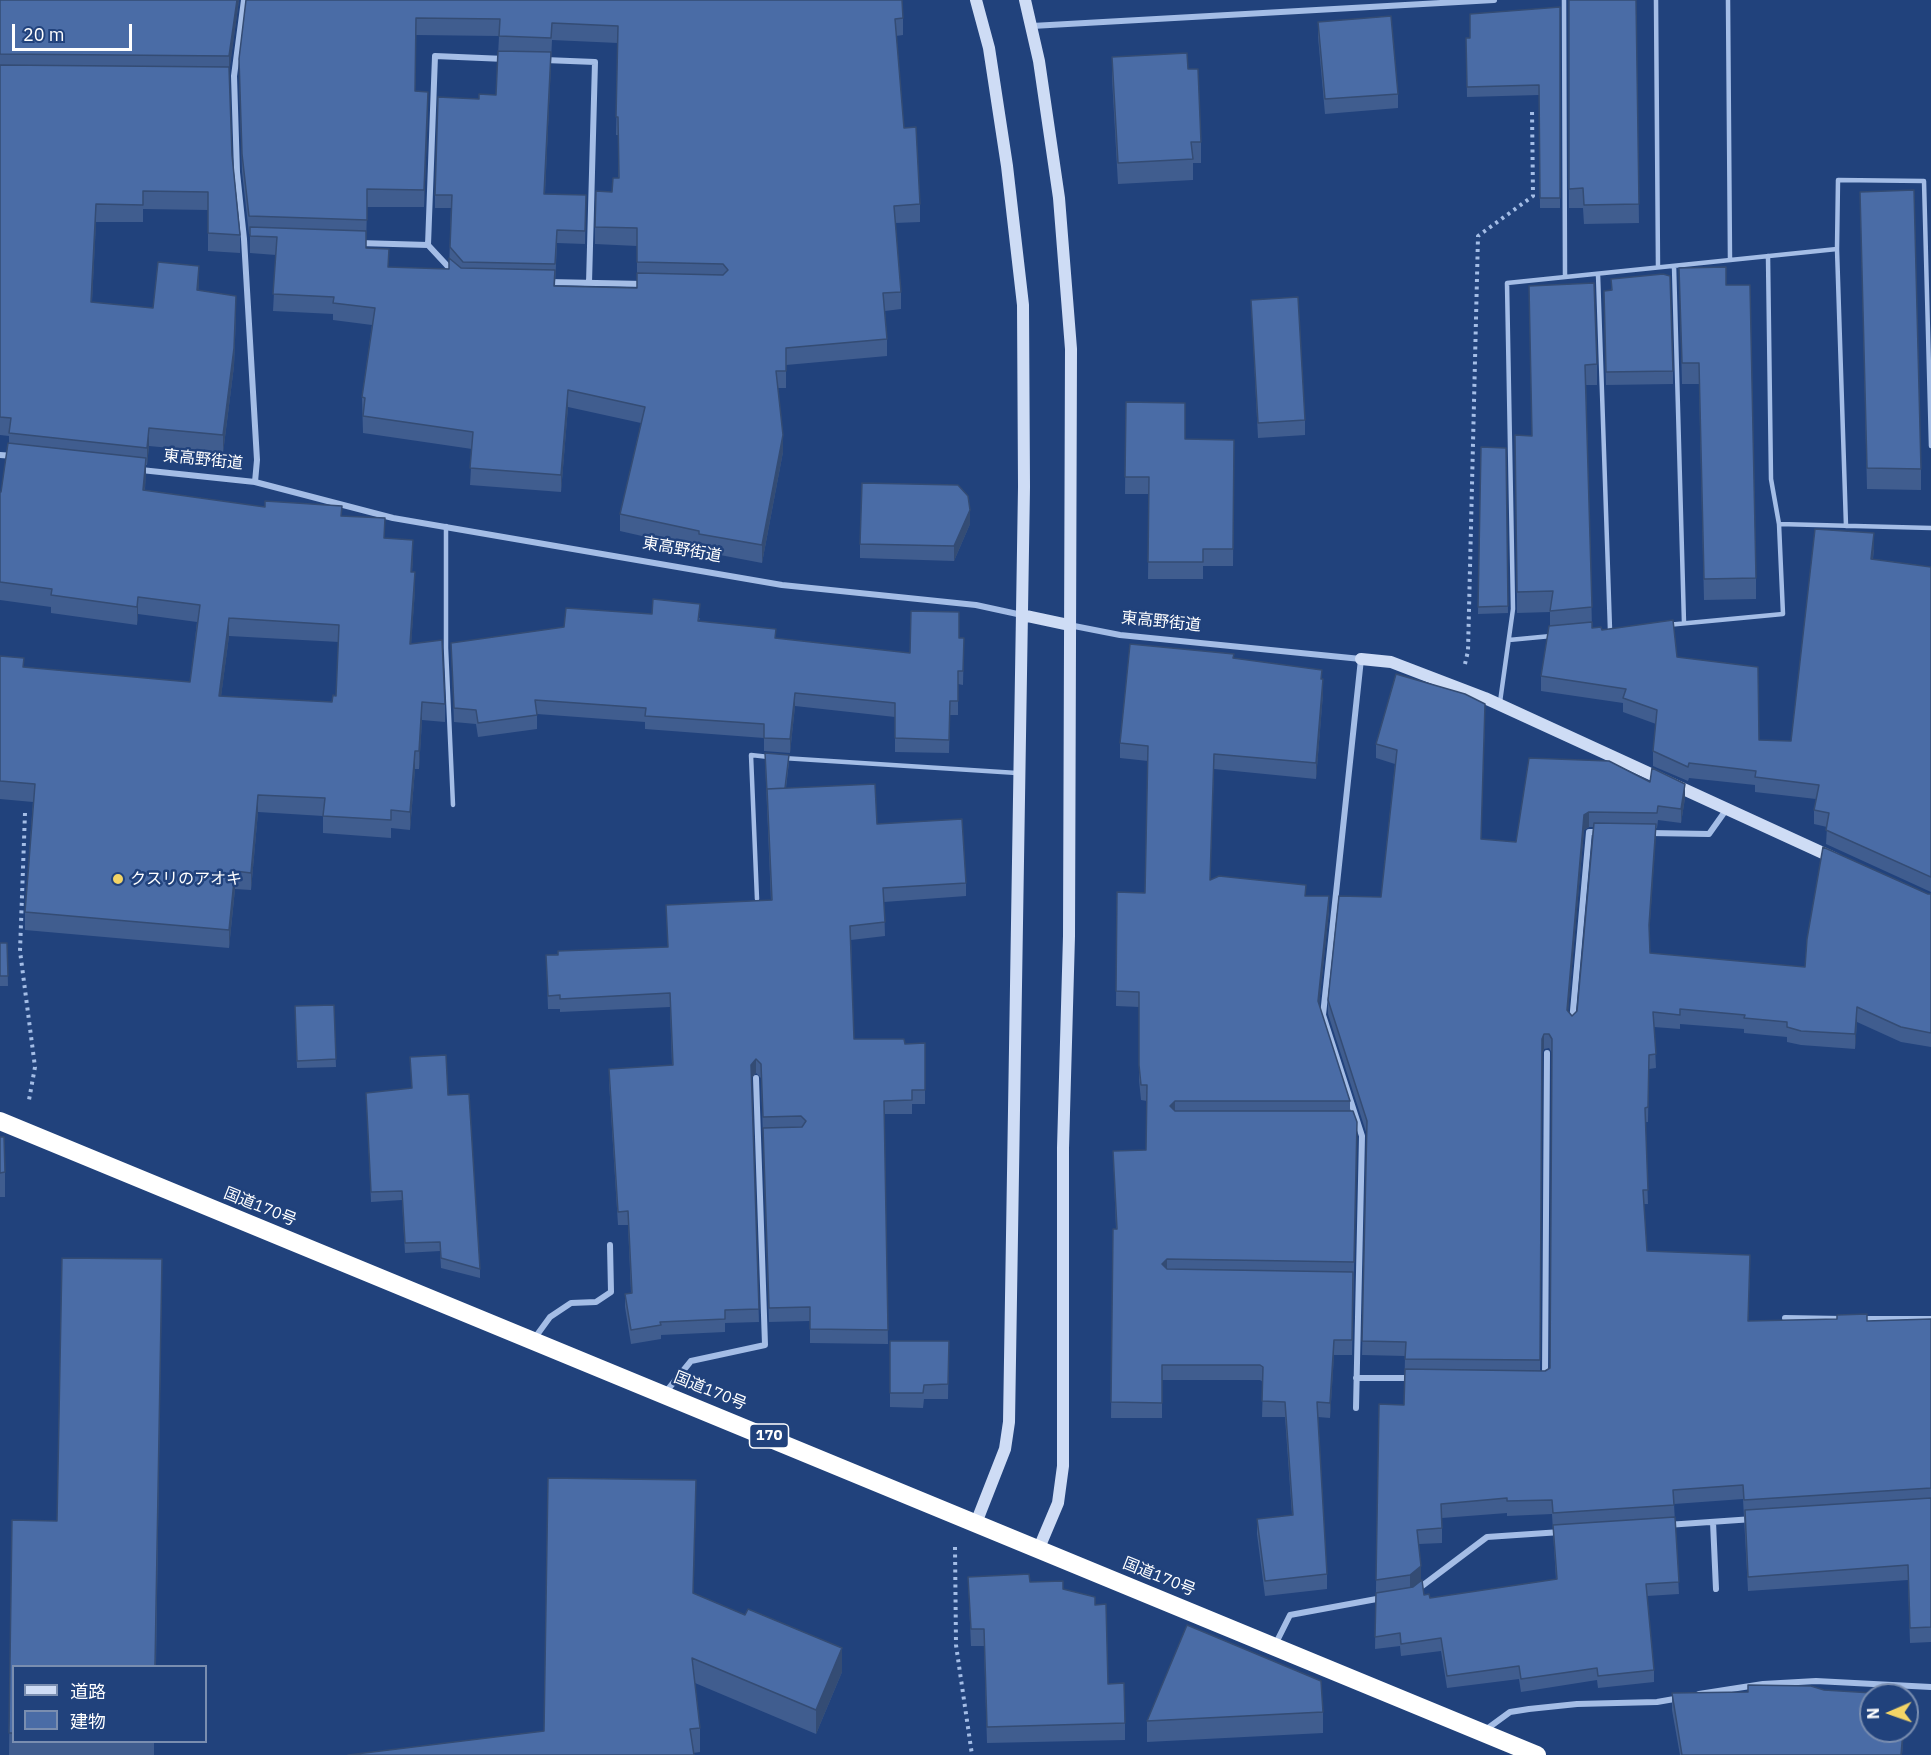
<!DOCTYPE html>
<meta charset="utf-8">
<style>
body{margin:0}
#map{position:relative;width:1931px;height:1755px;overflow:hidden;background:#21427c;font-family:"IBM Plex Sans","Noto Sans JP",sans-serif}
canvas{display:block}
.legend{position:absolute;left:12px;top:1665px;width:195px;height:78px;box-sizing:border-box;background:#21427c;border:2px solid #7a8eb0;margin:0;padding:8px 10px;list-style:none;font-size:18px;color:#fff}
.legend li{display:flex;align-items:center;gap:12px;height:30px}
.legend b{width:30px;border:2px solid #7a8eb0}
.north{position:absolute;left:1859px;top:1683px;width:60px;height:60px;box-sizing:border-box;background:#21427c;border:2px solid #7a8eb0;border-radius:50%;rotate:268deg;font-size:16px;font-weight:700;line-height:24px;text-align:center;color:#fff}
.north::after{content:'';display:block;margin:auto;width:21px;height:27px;background:#f3d466;clip-path:polygon(50% 0,100% 100%,50% 72%,0 100%)}
.scale{position:absolute;left:12px;top:24px;width:120px;height:27px;box-sizing:border-box;border:3px solid #fff;border-top:0;padding-left:8px;font-size:18px;line-height:21px;white-space:nowrap;color:#fff;-webkit-text-stroke:4px #21427c;paint-order:stroke}
</style>
<div id="map">
<canvas width="1931" height="1755"></canvas>
<ul class="legend">
<li><b style="height:8px;background:#cedcf5"></b>道路</li>
<li><b style="height:16px;background:#4a6ca6"></b>建物</li>
</ul>
<div class="north">N</div>
<div class="scale">20 m</div>
</div>
<script>
const ctx = document.querySelector('canvas').getContext('2d');
ctx.lineJoin = 'round';
function shape(rows) {
  const path = new Path2D();
  for (const r of rows) {
    path.moveTo(r[0], r[1]);
    for (let i = 2; i < r.length; i += 2) path.lineTo(r[i], r[i + 1]);
  }
  return path;
}
function strokePath(path, color, width, dash) {
  ctx.strokeStyle = color;
  ctx.lineWidth = width;
  ctx.lineCap = dash ? 'butt' : 'round';
  ctx.setLineDash(dash || []);
  ctx.stroke(path);
}
function paint(path, color) {
  ctx.fillStyle = color;
  ctx.fill(path, 'evenodd');
}
function label(font, color, halo, rows, align = 'center') {
  ctx.font = font + ' "IBM Plex Sans","Noto Sans JP",sans-serif';
  ctx.lineWidth = 5;
  ctx.setLineDash([]);
  ctx.textBaseline = 'middle';
  ctx.strokeStyle = halo;
  ctx.fillStyle = color;
  for (const [text, x, y, turn = 0] of rows) {
    ctx.save();
    ctx.translate(x, y);
    ctx.rotate((+turn || 0) * Math.PI / 180);
    ctx.textAlign = isNaN(turn) ? turn : align;
    if (halo) ctx.strokeText(text, 0, 0);
    ctx.fillText(text, 0, 0);
    ctx.restore();
  }
}
strokePath(shape([
 [1465,664,1468,651,1478,236,1533,196,1532,109],
 [25,813,20,951,35,1067,29,1100],
 [955,1547,956,1645,972,1755]
]), '#a4bde6', 4, [3, 4.5]);
strokePath(shape([
 [1564,0,1565,277],
 [1656,0,1658,267],
 [1728,0,1730,260],
 [1674,266,1684,623],
 [1598,274,1610,630],
 [1779,524,1931,528],
 [446,526,446,648,453,805],
 [1846,526,1837,249,1838,180,1924,181,1931,446],
 [1667,625,1783,614,1779,524,1771,479,1768,256],
 [1509,640,1551,636],
 [1500,702,1513,609,1507,283,1837,249],
 [783,758,1017,773],
 [757,899,751,755,769,757]
]), '#a4bde6', 4.5);
strokePath(shape([
 [244,0,234,76,237,172,244,239,257,460,255,482],
 [1032,26,1494,0],
 [545,60,595,62,589,283],
 [359,243,428,245,435,56,505,59],
 [428,245,454,273],
 [549,282,644,284],
 [0,455,14,456],
 [141,470,255,482,393,518,782,585,976,605,1022,615],
 [1069,625,1120,635,1361,659,1323,1015,1362,1136,1356,1408],
 [1650,833,1709,834,1726,810],
 [1572,1022,1589,832,1601,832],
 [1785,1318,1843,1319],
 [1860,1319,1931,1319],
 [534,1339,550,1317,571,1303,596,1302,611,1292,610,1245],
 [1545,1377,1547,1053],
 [1356,1378,1412,1378],
 [665,1393,691,1361,765,1345,756,1078],
 [1713,1522,1716,1589],
 [1667,1525,1753,1519],
 [1418,1589,1487,1537,1561,1532],
 [1275,1645,1290,1615,1382,1598],
 [1699,1694,1763,1684,1816,1681,1931,1687],
 [1484,1731,1510,1712,1529,1709,1577,1704,1657,1702,1680,1698]
]), '#a4bde6', 6);
strokePath(shape([
 [976,0,989,48,1007,166,1023,305,1024,487,1009,1422,1005,1449,976,1523],
 [1025,0,1039,61,1059,198,1071,349,1069,936,1063,1148,1063,1466,1058,1503,1039,1548],
 [1022,615,1069,625],
 [1361,659,1391,662,1485,698,1836,859]
]), '#cedcf5', 12);
strokePath(shape([
 [0,1121,1537,1755]
]), '#fff', 18);
paint(shape([
 [0,0,239,0,229,72,232,155,240,235,240,253,208,251,208,210,143,209,143,222,96,222,92,302,153,308,199,284,198,291,236,314,234,366,223,453,149,446,147,465,146,465,145,490,265,507,342,516,385,538,413,558,412,572,415,590,411,644,445,704,445,722,422,720,419,769,415,769,410,830,391,828,391,838,323,833,323,816,258,812,251,890,235,889,229,948,25,930,25,912,33,802,0,799,0,656,24,667,190,682,197,622,138,614,137,625,51,613,51,607,0,600,0,492,1,492,9,444,9,436,0,435],
 [229,636,339,642,336,696,332,702,221,696],
 [246,0,903,18,903,35,896,36,904,128,920,204,920,222,895,223,901,292,901,309,885,311,887,339,887,356,786,365,786,388,778,388,783,452,762,563,699,551,699,549,620,531,620,514,641,423,568,407,561,492,470,485,472,449,363,433,362,397,372,325,333,320,333,314,273,311,276,255,250,253,250,234,249,234,242,172,239,76,239,59],
 [416,35,499,36,496,95,479,99,435,195,435,208,451,208,449,269,388,267,366,248,367,207,424,207,428,109,415,91],
 [552,40,618,43,616,135,618,135,618,178,595,227,595,244,637,246,637,288,555,286,557,243,585,244,586,195,545,194],
 [1569,0,1636,0,1639,223,1584,224,1583,208,1569,208],
 [1560,7,1560,208,1540,208,1539,95,1467,97,1466,38,1470,38],
 [1318,22,1398,94,1398,108,1325,114,1318,37],
 [1112,57,1188,69,1201,142,1201,163,1193,163,1193,180,1118,184,1112,78],
 [1860,192,1921,469,1921,490,1867,489],
 [1679,268,1726,285,1756,578,1756,599,1704,600,1699,384,1682,384],
 [1611,279,1673,371,1673,384,1606,385,1604,304,1611,290],
 [1529,286,1597,364,1597,385,1586,385,1592,628,1602,630,1677,657,1759,740,1791,741,1874,548,1873,559,1931,567,1931,892,1826,844,1827,827,1814,824,1814,810,1816,799,1755,792,1755,785,1689,778,1688,781,1653,766,1653,751,1656,724,1623,712,1623,703,1541,691,1541,676,1550,626,1550,612,1517,613,1515,435,1532,436],
 [1251,300,1305,420,1305,435,1258,438],
 [1126,402,1185,439,1234,440,1233,566,1203,566,1203,579,1148,579,1149,494,1125,494],
 [1481,447,1506,448,1508,613,1478,614],
 [970,524,954,561,860,558,860,544],
 [700,618,699,621,776,638,910,653,959,638,964,638,963,685,958,684,958,715,950,715,949,753,895,752,895,717,795,706,790,753,764,751,764,738,645,729,645,722,537,714,537,729,478,737,476,724,454,722,451,643],
 [1234,658,1322,679,1323,694,1316,779,1214,769,1210,880,1306,896,1329,911,1319,1005,1350,1101,1350,1111,1357,1137,1352,1355,1334,1355,1330,1418,1318,1417,1327,1574,1327,1589,1265,1596,1257,1534,1257,1519,1292,1515,1285,1417,1262,1417,1263,1382,1260,1380,1162,1380,1162,1418,1111,1418,1113,1229,1116,1229,1113,1151,1146,1150,1147,1101,1141,1100,1139,1080,1139,1007,1116,1006,1117,892,1145,893,1148,761,1120,758,1120,743],
 [1485,718,1481,839,1516,842,1650,782,1685,798,1681,823,1658,820,1657,828,1656,828,1649,935,1650,953,1805,967,1928,894,1931,894,1931,1047,1901,1042,1857,1022,1855,1049,1801,1045,1787,1042,1787,1037,1744,1033,1744,1029,1680,1024,1680,1029,1654,1027,1656,1068,1649,1069,1648,1122,1645,1122,1648,1204,1644,1204,1647,1251,1750,1269,1748,1321,1867,1321,1931,1319,1931,1642,1910,1643,1908,1580,1748,1591,1743,1499,1674,1504,1679,1594,1647,1596,1654,1670,1654,1682,1598,1688,1597,1680,1521,1692,1519,1679,1447,1688,1441,1651,1401,1656,1400,1646,1375,1649,1379,1404,1404,1405,1405,1356,1362,1355,1367,1135,1328,1014,1328,1000,1381,897,1395,764,1376,758,1376,744],
 [1589,827,1593,827,1577,1011,1572,1016,1568,1011,1584,830],
 [1549,1048,1552,1053,1550,1368,1545,1371,1540,1371,1542,1053,1544,1049],
 [1507,1513,1507,1516,1552,1514,1556,1580,1430,1598,1413,1587,1421,1581,1419,1544,1442,1543,1442,1518],
 [765,760,789,762,786,788,877,824,966,883,966,896,884,902,885,936,851,940,854,1039,905,1044,925,1043,925,1104,912,1104,912,1114,884,1114,888,1344,810,1343,810,1321,769,1322,761,1078,756,1073,751,1078,759,1322,725,1323,725,1332,661,1335,661,1339,631,1344,625,1307,625,1294,631,1293,628,1225,618,1225,609,1082,609,1069,672,1065,670,1007,560,1012,560,1009,548,1009,546,955,668,947,666,905,771,901],
 [0,943,7,943,8,986,0,986],
 [334,1005,336,1067,297,1068,295,1006],
 [410,1057,448,1095,480,1269,480,1278,441,1268,440,1251,405,1253,402,1200,371,1202,366,1093,412,1088],
 [0,1137,5,1172,5,1197,0,1197],
 [62,1258,162,1259,156,1666,14,1666,14,1742,154,1742,154,1755,9,1755,12,1520,57,1521],
 [890,1341,949,1341,948,1399,924,1399,923,1408,890,1407],
 [696,1504,693,1593,842,1672,816,1734,695,1683,700,1728,700,1752,693,1753,544,1731],
 [968,1577,1030,1582,1063,1589,1095,1605,1108,1684,1125,1723,1125,1740,987,1743,984,1646,971,1646],
 [1748,1692,1904,1731,1902,1755,1680,1755,1672,1710,1672,1693],
 [1323,1712,1323,1733,1147,1742,1147,1721]
]), '#405d8f');
paint(shape([
 [237,0,239,0,229,74,229,56],
 [551,52,551,66,544,208,544,194],
 [428,92,428,109,424,207,424,190],
 [96,204,96,222,91,320,91,302],
 [199,266,199,284,197,308,197,290],
 [236,296,234,366,223,453,223,435],
 [568,390,568,407,561,492,561,475],
 [149,428,149,446,147,465,147,448],
 [783,435,783,452,762,563,762,545],
 [146,458,146,476,143,507,143,490],
 [970,510,970,524,954,561,954,546],
 [1874,533,1874,548,1871,574,1871,559],
 [413,540,413,558,411,589,411,572],
 [415,572,415,590,410,662,410,644],
 [138,597,138,614,137,625,137,607],
 [229,618,229,636,219,713,219,696],
 [1323,679,1323,694,1316,779,1316,763],
 [795,693,795,706,790,753,790,739],
 [422,702,422,720,419,769,419,751],
 [415,751,415,769,410,830,410,812],
 [1685,784,1685,798,1681,823,1681,809],
 [258,795,258,812,251,890,251,873],
 [1589,812,1589,827,1584,830,1567,1025,1567,1010,1584,815],
 [1656,824,1656,838,1649,939,1649,925],
 [235,871,235,889,229,948,229,930],
 [1329,896,1329,911,1318,1016,1318,1001],
 [1857,1007,1857,1022,1855,1049,1855,1034],
 [1544,1034,1544,1049,1542,1053,1540,1375,1542,1039],
 [756,1059,756,1073,751,1078,751,1065],
 [1175,1101,1175,1116,1170,1106],
 [162,1259,162,1287,155,1666],
 [1167,1259,1167,1274,1162,1264],
 [1334,1340,1334,1355,1330,1418,1330,1403],
 [696,1480,696,1504,693,1617,693,1593],
 [1421,1566,1421,1581,1410,1589,1410,1575],
 [842,1648,842,1672,816,1734,816,1710],
 [1903,1731,1904,1731,1902,1755,1901,1755]
]), '#344c74');
const building = shape([
 [0,0,237,0,229,56,0,54,0,0],
 [246,0,902,0,903,18,895,19,904,128,916,127,920,204,894,206,901,292,883,293,887,339,786,348,786,371,776,371,783,435,762,545,699,534,699,531,620,514,645,407,568,390,561,475,470,468,473,432,363,416,365,398,362,397,375,308,333,303,334,297,273,294,277,237,250,236,250,227,366,231,366,248,389,249,388,267,449,269,449,258,461,268,555,270,554,286,637,288,637,273,723,275,728,270,723,264,637,262,637,228,595,227,596,191,612,192,613,178,619,178,618,117,616,117,618,26,552,23,551,38,499,36,500,19,416,18,415,91,428,92,424,190,367,189,367,220,249,216,242,154,239,59,246,0],
 [1569,0,1636,0,1639,204,1584,205,1583,188,1569,189,1569,0],
 [1560,7,1560,198,1540,198,1539,85,1467,87,1466,38,1470,38,1470,14,1560,7],
 [1391,16,1398,94,1325,99,1318,22,1391,16],
 [498,51,551,52,544,194,586,195,585,231,557,230,555,264,463,262,450,247,452,195,435,195,438,97,479,99,479,94,496,95,498,51],
 [1187,53,1188,69,1198,69,1201,142,1191,142,1193,159,1118,163,1112,57,1187,53],
 [0,65,229,67,232,155,240,235,208,233,208,192,143,191,143,205,96,204,91,302,153,308,158,262,199,266,197,290,236,296,234,348,223,435,149,428,147,448,9,433,11,418,0,417,0,65],
 [1914,190,1921,469,1867,468,1860,192,1914,190],
 [1726,267,1726,285,1750,285,1756,578,1704,579,1699,363,1682,363,1679,268,1726,267],
 [1663,274,1670,276,1673,371,1606,372,1604,291,1612,290,1611,279,1663,274],
 [1594,283,1597,364,1585,365,1592,607,1550,611,1553,591,1517,592,1515,435,1532,436,1529,286,1594,283],
 [1298,297,1305,420,1258,423,1251,300,1298,297],
 [1126,402,1185,403,1185,439,1234,440,1233,549,1203,549,1203,562,1148,562,1149,477,1125,477,1126,402],
 [8,443,146,458,143,490,265,507,265,501,342,506,341,516,385,518,384,538,413,540,411,572,415,572,410,644,442,640,445,704,422,702,419,751,415,751,410,812,391,810,391,820,323,816,325,798,258,795,251,873,235,871,229,930,25,912,35,784,0,781,0,656,24,658,23,667,190,682,200,605,138,597,137,607,51,595,52,589,0,582,0,492,1,492,8,443],
 [229,618,339,625,336,696,333,695,332,702,219,696,229,618],
 [1481,447,1506,448,1508,606,1478,607,1481,447],
 [862,483,958,485,968,496,970,510,954,546,860,544,862,483],
 [1815,529,1874,533,1871,559,1931,567,1931,877,1826,830,1829,813,1814,810,1819,785,1755,777,1756,771,1689,763,1688,767,1653,751,1657,710,1623,698,1626,689,1541,676,1549,626,1592,622,1592,628,1601,627,1602,630,1673,620,1677,657,1758,667,1759,740,1791,741,1815,529],
 [653,599,700,604,698,621,776,629,775,638,910,653,911,611,959,612,959,638,964,638,963,671,958,671,958,701,950,701,949,740,895,738,895,703,795,693,790,739,764,738,764,724,645,716,646,708,535,700,537,715,478,723,476,710,454,708,451,643,564,627,566,608,652,614,653,599],
 [1130,644,1234,654,1233,658,1322,670,1321,679,1323,679,1316,763,1214,754,1210,880,1219,876,1306,885,1305,896,1329,896,1318,1001,1350,1101,1175,1101,1170,1106,1175,1111,1353,1111,1357,1122,1354,1262,1167,1259,1162,1264,1167,1269,1353,1272,1352,1340,1334,1340,1330,1403,1317,1402,1327,1574,1265,1581,1257,1519,1293,1515,1285,1402,1262,1401,1263,1367,1260,1365,1162,1365,1162,1403,1111,1402,1113,1229,1117,1229,1113,1151,1146,1150,1147,1085,1141,1085,1139,1065,1139,992,1116,991,1117,892,1145,893,1148,746,1120,743,1130,644],
 [1396,674,1465,694,1485,704,1481,839,1516,842,1529,758,1609,761,1650,782,1652,768,1685,784,1681,809,1658,806,1657,813,1589,812,1584,815,1567,1010,1572,1016,1577,1011,1594,823,1656,824,1649,925,1650,953,1805,967,1807,939,1823,847,1928,894,1931,894,1931,1033,1901,1027,1857,1007,1855,1034,1801,1031,1787,1027,1787,1022,1744,1018,1745,1015,1680,1009,1680,1015,1653,1012,1656,1054,1649,1055,1648,1107,1645,1108,1648,1190,1643,1190,1647,1251,1750,1255,1748,1321,1837,1319,1837,1315,1867,1314,1867,1321,1931,1319,1931,1488,1744,1500,1743,1485,1673,1490,1674,1505,1553,1513,1552,1500,1507,1501,1507,1498,1441,1504,1442,1528,1417,1530,1421,1566,1410,1575,1376,1580,1379,1404,1404,1405,1405,1369,1545,1371,1550,1368,1552,1039,1549,1034,1544,1034,1542,1039,1540,1360,1405,1359,1406,1342,1362,1341,1367,1121,1328,1000,1339,896,1381,897,1397,750,1376,744,1396,674],
 [765,753,789,755,785,788,767,789,767,792,765,753],
 [875,784,877,824,962,819,966,883,883,888,885,922,850,926,854,1039,904,1039,905,1044,925,1043,925,1090,912,1090,912,1100,884,1101,888,1330,810,1329,810,1307,769,1308,763,1128,802,1127,806,1121,801,1116,763,1117,761,1064,756,1059,751,1065,759,1309,725,1310,725,1319,660,1322,661,1325,631,1330,625,1294,632,1293,628,1211,618,1212,609,1069,673,1065,670,993,560,999,560,995,548,996,546,955,558,955,558,951,668,947,666,905,772,900,767,789,875,784],
 [0,943,7,943,8,976,0,976,0,943],
 [334,1005,336,1059,297,1061,295,1006,334,1005],
 [446,1055,448,1095,469,1094,480,1269,441,1258,440,1242,405,1243,402,1191,371,1192,366,1093,412,1088,410,1057,446,1055],
 [0,1137,4,1137,5,1172,0,1173,0,1137],
 [62,1258,162,1259,155,1666,14,1666,14,1733,9,1733,12,1520,57,1521,62,1258],
 [890,1341,949,1341,948,1384,924,1385,923,1393,890,1393,890,1341],
 [548,1478,696,1480,693,1593,745,1615,748,1609,842,1648,816,1710,692,1658,700,1728,690,1729,694,1755,348,1755,544,1731,548,1478],
 [1931,1498,1931,1627,1910,1628,1908,1565,1748,1577,1745,1510,1931,1498],
 [1675,1517,1679,1582,1646,1584,1654,1670,1598,1676,1597,1668,1521,1679,1519,1666,1447,1676,1441,1638,1401,1644,1400,1633,1375,1637,1376,1593,1413,1587,1422,1580,1424,1595,1429,1594,1430,1598,1557,1579,1553,1525,1675,1517],
 [1029,1574,1030,1582,1063,1581,1063,1589,1095,1597,1095,1605,1106,1604,1108,1684,1124,1683,1125,1723,987,1727,984,1629,971,1629,968,1577,1029,1574],
 [1187,1625,1321,1681,1323,1712,1147,1721,1187,1625],
 [1748,1685,1811,1686,1824,1690,1905,1695,1871,1695,1871,1731,1903,1731,1901,1755,1682,1755,1672,1693,1748,1692,1748,1685]
]);
paint(building, '#4a6ca6');
strokePath(building, '#344c74', 1.5);
for (const [x, y, r, color] of [
 [118,879,6,"#f3d466"]
]) {
  const dot = new Path2D();
  dot.arc(x, y, r, 0, 2 * Math.PI);
  ctx.fillStyle = color;
  ctx.fill(dot);
  strokePath(dot, '#21427c', 2);
}
for (const [x, y, w] of [
 [769,1436,39]
]) {
  const box = new Path2D();
  box.roundRect(x - w / 2, y - 12, w, 24, 4.5);
  ctx.fillStyle = '#21427c';
  ctx.fill(box);
  strokePath(box, '#fff', 1.5);
}
label('bold 15px', '#fff', null, [
 ["170",769,1436]
]);
label('16px', '#fff', '#21427c', [
 ["東高野街道",203,460,6],
 ["東高野街道",682,550,10],
 ["東高野街道",1161,622,6],
 ["国道170号",260,1207,22],
 ["国道170号",710,1391,22],
 ["国道170号",1159,1577,22]
]);
label('16px', '#fff', '#21427c', [
 ["クスリのアオキ",130,879]
], 'left');
</script>
